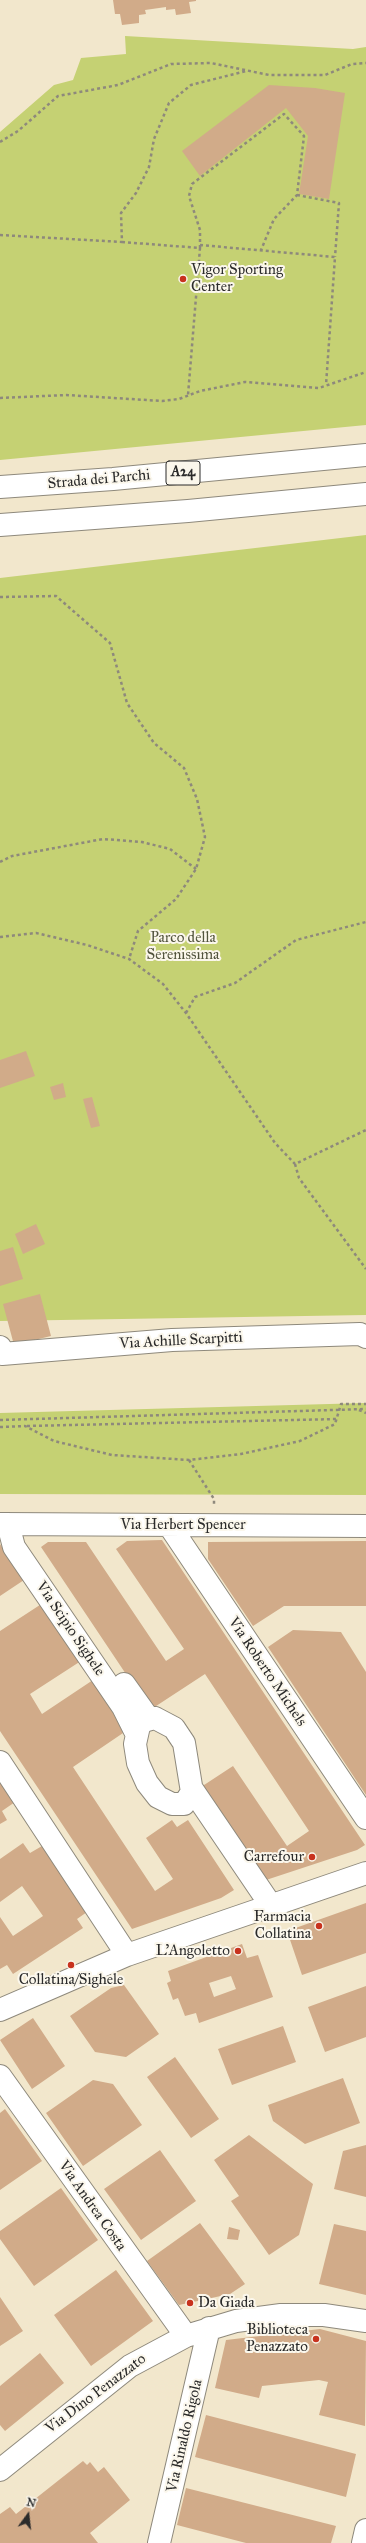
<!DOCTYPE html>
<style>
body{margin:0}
#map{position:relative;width:366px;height:2543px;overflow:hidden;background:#f2e7cc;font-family:"IM FELL Great Primer",serif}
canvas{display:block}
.north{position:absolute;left:8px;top:2495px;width:40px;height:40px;-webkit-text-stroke:3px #fbf7ec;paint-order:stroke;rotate:15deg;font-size:11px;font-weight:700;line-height:16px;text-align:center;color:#2b2b2b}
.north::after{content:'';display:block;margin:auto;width:14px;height:18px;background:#2b2b2b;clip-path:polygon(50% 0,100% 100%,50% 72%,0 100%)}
</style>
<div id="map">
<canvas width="366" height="2543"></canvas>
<div class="north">N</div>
</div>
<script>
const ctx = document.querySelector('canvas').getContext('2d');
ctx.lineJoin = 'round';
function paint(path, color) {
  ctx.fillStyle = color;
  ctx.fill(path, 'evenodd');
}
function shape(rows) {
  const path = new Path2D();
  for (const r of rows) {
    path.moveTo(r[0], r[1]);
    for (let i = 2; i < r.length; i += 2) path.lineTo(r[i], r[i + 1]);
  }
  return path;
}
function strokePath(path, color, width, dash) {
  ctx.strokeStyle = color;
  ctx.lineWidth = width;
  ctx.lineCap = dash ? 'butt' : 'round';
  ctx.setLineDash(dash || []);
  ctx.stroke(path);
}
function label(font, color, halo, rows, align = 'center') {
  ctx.font = font + ' "IM FELL Great Primer",serif';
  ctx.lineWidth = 4;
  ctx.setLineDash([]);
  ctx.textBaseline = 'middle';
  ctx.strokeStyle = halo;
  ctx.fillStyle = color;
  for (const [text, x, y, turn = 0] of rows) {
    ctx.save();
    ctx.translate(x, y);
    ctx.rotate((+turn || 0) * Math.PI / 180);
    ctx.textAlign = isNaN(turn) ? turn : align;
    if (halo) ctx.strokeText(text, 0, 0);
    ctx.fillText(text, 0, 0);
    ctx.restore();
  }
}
paint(shape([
 [125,36,353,49,366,47,366,425,0,460,0,132,54,85,73,80,81,58,126,54],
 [366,535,366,1315,0,1321,0,578],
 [366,1403,366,1495,0,1494,0,1413]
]), '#c5d173');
paint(shape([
 [113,0,196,0,196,1,189,2,191,13,176,15,175,9,166,10,166,7,145,10,146,14,139,15,139,23,122,25,120,14,115,14],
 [269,85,315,88,345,93,329,199,299,194,308,136,286,108,200,176,182,151],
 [26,1051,35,1076,0,1088,0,1060],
 [63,1083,66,1097,54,1100,50,1087],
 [92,1097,100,1126,91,1128,83,1099],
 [36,1224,45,1244,23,1254,15,1234],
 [13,1247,23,1279,0,1286,0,1251],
 [40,1294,51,1336,14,1345,3,1304],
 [162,1540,365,1845,357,1850,263,1881,201,1787,233,1766,287,1846,309,1831,205,1674,150,1710,41,1547,48,1542,86,1542,166,1661,184,1649,116,1549,127,1541],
 [366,1541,366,1606,284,1606,253,1626,208,1559,208,1542],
 [0,1544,24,1580,0,1596],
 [46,1601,84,1659,30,1694,42,1714,93,1680,126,1731,73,1767,155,1891,173,1879,146,1838,172,1820,177,1827,188,1820,234,1890,221,1898,132,1929,0,1731,0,1631],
 [293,1630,341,1632,366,1672,366,1795,268,1647],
 [0,1778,15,1802,2,1811,7,1820,0,1824],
 [23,1843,30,1853,42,1846,87,1912,77,1919,83,1928,13,1974,7,1965,0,1969,0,1917,13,1936,43,1916,22,1886,0,1902,0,1859],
 [366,1903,366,1953,302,1975,287,1931],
 [242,1944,247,1958,258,1955,273,1997,199,2023,196,2013,185,2016,178,1998,173,2000,167,1983,171,1981,168,1971],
 [231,1976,236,1989,214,1997,209,1983],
 [124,1985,159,2034,126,2057,95,2052,70,2016,111,1988],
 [366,1986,366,2037,325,2052,308,2007],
 [33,2018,65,2066,32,2089,0,2040],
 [283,2026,296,2062,232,2085,218,2049],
 [175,2057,219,2119,191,2138,147,2077],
 [343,2078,360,2123,305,2144,273,2121,268,2105],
 [93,2080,113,2084,142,2125,83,2166,46,2113],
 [5,2109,42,2161,0,2190,0,2113],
 [249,2135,313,2184,299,2235,269,2255,231,2201,239,2196,214,2160],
 [366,2145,366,2197,334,2189,343,2151],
 [160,2150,196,2201,141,2240,104,2189],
 [61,2188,98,2240,34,2286,0,2239,0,2231],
 [200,2223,245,2284,230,2294,179,2305,147,2261],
 [334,2224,366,2231,366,2295,319,2284],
 [229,2227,240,2230,238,2240,227,2239],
 [116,2270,153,2321,91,2366,54,2315],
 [0,2297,23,2331,0,2346],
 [320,2329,366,2341,365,2426,319,2415,328,2382,319,2380,262,2386,259,2398,215,2388,226,2340],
 [40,2353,64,2383,5,2431,0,2425,0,2386],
 [206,2415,356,2454,346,2497,195,2457],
 [83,2461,87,2465,90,2462,98,2472,104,2467,130,2500,90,2533,98,2543,0,2543,0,2514,10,2507,16,2514],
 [186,2488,336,2526,331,2543,246,2543,177,2525]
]), '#d1ab89');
const minor = shape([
 [0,1347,2,1354,172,1340,360,1334,366,1337],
 [0,1524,366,1526],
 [8,1524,14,1547,123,1707,136,1733],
 [169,1525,366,1818],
 [124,1684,149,1719],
 [155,1718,174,1728,184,1743,192,1792,184,1804,172,1804,158,1797,147,1783,138,1763,135,1744,139,1726,144,1721,155,1718],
 [0,1762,127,1955],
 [192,1789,272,1907],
 [0,2010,127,1955,366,1873],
 [0,2076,186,2336],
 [0,2470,130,2366,186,2336,236,2321,281,2315,324,2315,366,2321],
 [159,2543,209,2328],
 [363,2543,366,2530]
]);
const highway = shape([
 [0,487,113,479,366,455],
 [0,525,188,511,366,494]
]);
strokePath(minor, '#8e897c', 24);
strokePath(highway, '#8e897c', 24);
strokePath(shape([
 [0,142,18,131,58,96,118,85,171,64,211,63,269,75,325,75,352,64,366,63],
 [297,195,339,203,335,257],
 [0,235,122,242,121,213,136,193,149,167,154,139,169,103,191,85,246,71],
 [122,242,200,248,188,395],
 [200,245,335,257,326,385],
 [200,248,200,230,189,196,192,184,284,114,304,136,297,195,274,219,261,250],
 [0,398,66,395,162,401,179,399,200,391,245,382,319,388,366,372],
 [0,597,56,596,110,643,127,703,154,743,184,768,197,799,205,837,196,869,176,899,138,931,129,959],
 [0,862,12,856,103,839,142,842,170,849,196,869],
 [0,937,36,933,87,945,129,959,163,984,186,1013,275,1143,295,1164,366,1130],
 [186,1013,195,997,235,983,296,940,366,922],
 [295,1164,299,1178,366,1269],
 [359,1410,366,1413],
 [0,1420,366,1409],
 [27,1426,338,1419],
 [0,1427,25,1426,54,1441,112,1455,189,1460,241,1454,300,1441,335,1424,341,1404,366,1404],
 [189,1460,214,1499,214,1506]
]), '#8e897c', 2.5, [3, 3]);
strokePath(minor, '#fff', 22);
strokePath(highway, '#fff', 22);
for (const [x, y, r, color] of [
 [183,279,4,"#c8321e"],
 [312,1857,4,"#c8321e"],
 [319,1926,4,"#c8321e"],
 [238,1951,4,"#c8321e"],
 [71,1965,4,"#c8321e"],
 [190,2303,4,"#c8321e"],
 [316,2339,4,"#c8321e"]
]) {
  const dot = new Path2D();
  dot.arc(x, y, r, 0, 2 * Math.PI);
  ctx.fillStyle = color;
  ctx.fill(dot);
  strokePath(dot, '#fbf7ec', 1.5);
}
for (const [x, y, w] of [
 [183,473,34]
]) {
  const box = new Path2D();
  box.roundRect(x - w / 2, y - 12, w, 24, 3);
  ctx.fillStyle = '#fbf7ec';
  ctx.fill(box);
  strokePath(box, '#2b2b2b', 1);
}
label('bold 14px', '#2b2b2b', null, [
 ["A24",183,473]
]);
label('15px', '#2b2b2b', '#fbf7ec', [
 ["Vigor Sporting",191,270,"left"],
 ["Center",191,287,"left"],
 ["Carrefour",304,1857],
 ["Farmacia",311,1917],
 ["Collatina",311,1934],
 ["L'Angoletto",230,1951],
 ["Collatina/Sighele",71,1980,"center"],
 ["Da Giada",198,2303,"left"],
 ["Biblioteca",308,2330],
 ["Penazzato",308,2347]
], 'right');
label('15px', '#2b2b2b', '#fbf7ec', [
 ["Strada dei Parchi",99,480,-5],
 ["Via Achille Scarpitti",181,1341,-3],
 ["Via Herbert Spencer",183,1525],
 ["Via Scipio Sighele",70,1629,56],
 ["Via Roberto Michels",267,1672,56],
 ["Via Andrea Costa",92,2206,55],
 ["Via Dino Penazzato",96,2394,-37],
 ["Via Rinaldo Rigola",185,2436,-77]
]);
label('15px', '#52543d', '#fbf7ec', [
 ["Parco della",183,938],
 ["Serenissima",183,955]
]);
</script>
